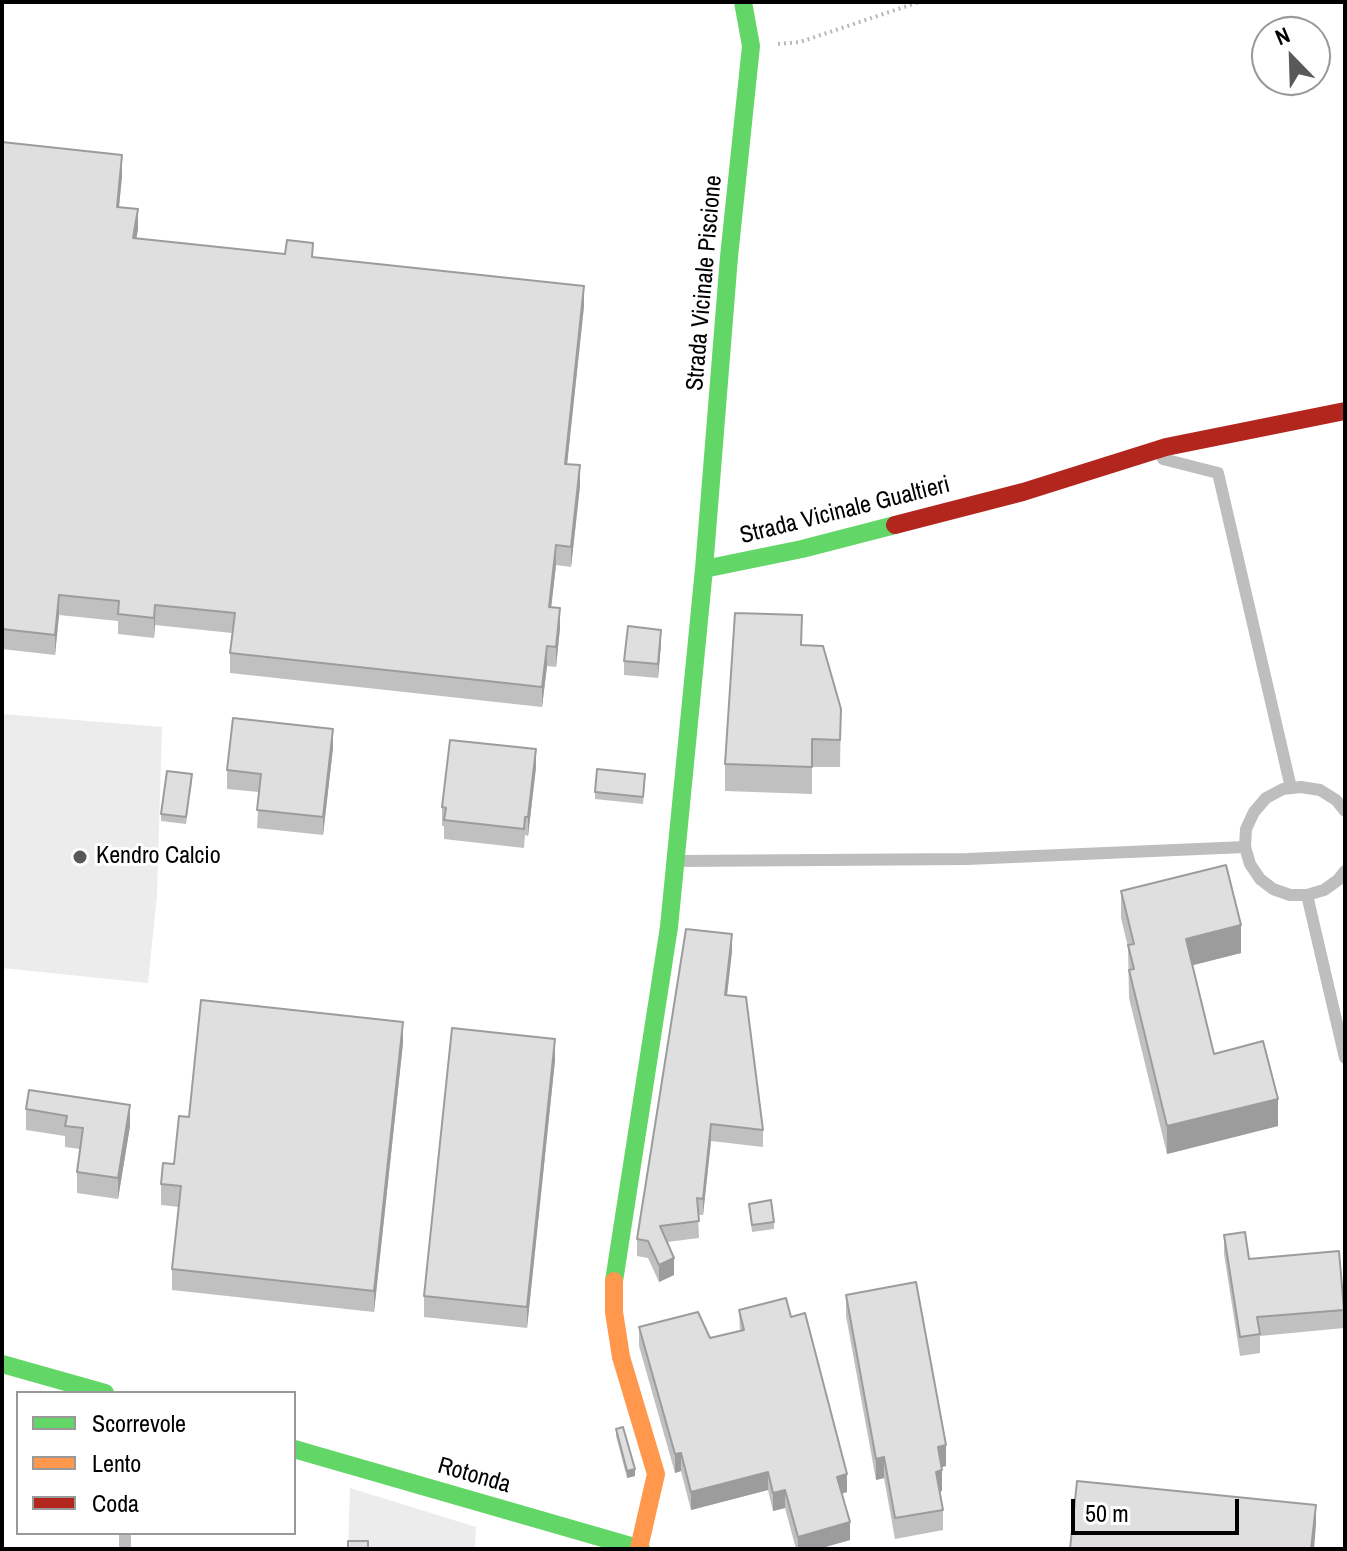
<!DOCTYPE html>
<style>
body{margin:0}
#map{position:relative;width:1347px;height:1551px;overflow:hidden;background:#fff;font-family:"Archivo Narrow",sans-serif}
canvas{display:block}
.frame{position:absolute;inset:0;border:4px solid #000;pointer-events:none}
.legend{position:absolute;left:16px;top:1391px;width:280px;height:144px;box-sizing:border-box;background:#fff;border:2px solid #999;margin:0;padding:10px 14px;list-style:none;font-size:24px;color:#000}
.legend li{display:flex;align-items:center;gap:16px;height:40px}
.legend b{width:40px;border:2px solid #999}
.north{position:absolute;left:1251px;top:16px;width:80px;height:80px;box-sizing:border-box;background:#fff;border:2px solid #999;border-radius:50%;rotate:337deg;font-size:22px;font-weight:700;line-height:32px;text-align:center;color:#000}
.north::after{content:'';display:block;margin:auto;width:28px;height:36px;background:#595959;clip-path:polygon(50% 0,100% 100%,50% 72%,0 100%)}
.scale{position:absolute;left:1071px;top:1499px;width:168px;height:36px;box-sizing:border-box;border:4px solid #000;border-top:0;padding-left:10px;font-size:24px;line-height:28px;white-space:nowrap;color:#000;-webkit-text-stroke:6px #fff;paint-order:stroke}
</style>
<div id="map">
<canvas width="1347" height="1551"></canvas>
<div class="frame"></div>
<ul class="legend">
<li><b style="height:10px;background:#63d668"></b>Scorrevole</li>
<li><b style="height:10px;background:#ff974d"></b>Lento</li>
<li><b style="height:10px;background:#b3261e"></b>Coda</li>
</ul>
<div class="north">N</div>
<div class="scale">50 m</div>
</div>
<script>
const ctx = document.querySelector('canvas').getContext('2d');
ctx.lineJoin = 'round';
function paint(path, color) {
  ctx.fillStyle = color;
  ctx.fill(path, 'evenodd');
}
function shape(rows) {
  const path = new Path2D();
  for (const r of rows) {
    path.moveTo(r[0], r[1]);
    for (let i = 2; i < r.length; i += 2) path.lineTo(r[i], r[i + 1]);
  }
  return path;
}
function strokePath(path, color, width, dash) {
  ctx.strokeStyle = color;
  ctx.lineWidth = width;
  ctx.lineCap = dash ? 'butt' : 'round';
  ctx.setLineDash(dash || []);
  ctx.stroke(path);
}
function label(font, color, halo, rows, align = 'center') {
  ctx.font = font + ' "Archivo Narrow",sans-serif';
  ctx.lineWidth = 6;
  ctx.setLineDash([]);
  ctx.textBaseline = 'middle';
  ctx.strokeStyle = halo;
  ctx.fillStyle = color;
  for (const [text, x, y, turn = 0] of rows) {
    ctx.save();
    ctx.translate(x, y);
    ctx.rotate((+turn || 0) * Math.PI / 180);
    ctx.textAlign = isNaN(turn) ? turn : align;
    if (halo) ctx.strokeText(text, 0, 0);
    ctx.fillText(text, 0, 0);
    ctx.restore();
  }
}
paint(shape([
 [2,714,162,727,157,895,148,983,2,968],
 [350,1488,476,1527,475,1549,348,1549]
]), '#ececec');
strokePath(shape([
 [778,44,800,42,919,2]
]), '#b9b9b9', 4, [2, 4]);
strokePath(shape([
 [1163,459,1218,473,1291,788],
 [1345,811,1336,800,1320,790,1301,787,1283,789,1266,798,1254,812,1246,829,1245,847,1250,864,1260,879,1273,889,1290,895,1307,895,1324,890,1338,880,1345,871],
 [677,861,967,859,1245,847],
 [1307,895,1345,1058],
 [125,1533,125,1549]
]), '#bebebe', 12);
strokePath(shape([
 [704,569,729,257,751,46,743,2],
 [614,1281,669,927,704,569,802,549,895,525],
 [2,1364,105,1393],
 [294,1449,641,1549]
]), '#63d668', 18);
strokePath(shape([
 [614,1281,614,1312,621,1357,656,1474,639,1548]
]), '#ff974d', 18);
strokePath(shape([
 [895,525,1023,492,1166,447,1345,411]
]), '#b3261e', 18);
paint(shape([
 [2,142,122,176,119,207,138,229,136,238,313,257,584,306,567,464,580,486,571,567,556,565,551,607,560,628,556,667,547,666,542,707,230,673,230,653,232,633,155,625,154,638,118,634,118,621,59,615,55,655,2,649],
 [661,644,658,678,624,675,624,661],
 [802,645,841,709,840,767,812,767,812,794,725,791,725,764],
 [333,748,323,835,257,828,259,792,227,789,227,770],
 [536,767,528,836,525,835,524,848,444,839,444,826,442,826,442,807],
 [192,781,186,824,161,821,161,814],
 [645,781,643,804,595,799,595,792],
 [1121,891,1241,953,1192,965,1214,1054,1278,1126,1167,1154,1129,998,1128,947,1121,918],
 [732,934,732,951,727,996,763,1130,763,1147,711,1141,703,1215,698,1215,699,1238,667,1242,674,1275,659,1282,648,1258,637,1256,637,1239],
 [403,1043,374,1312,172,1290,172,1269,179,1207,161,1205,161,1184,174,1164,189,1117],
 [555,1060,527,1328,424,1317,424,1296],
 [26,1109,130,1126,118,1199,77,1193,77,1172,80,1149,65,1147,65,1136,26,1130],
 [749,1204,774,1222,774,1229,752,1232],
 [1224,1235,1249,1259,1344,1310,1344,1328,1260,1336,1260,1353,1240,1356,1224,1254],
 [846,1295,946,1466,941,1467,942,1491,940,1492,943,1510,943,1530,895,1539,884,1478,876,1480,846,1316],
 [739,1310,791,1317,847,1492,841,1494,850,1540,818,1549,796,1549,785,1508,773,1511,768,1490,691,1510,681,1471,675,1473,639,1346,639,1327,710,1338,740,1331],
 [616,1429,635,1476,627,1478,616,1436]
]), '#c0c0c0');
paint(shape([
 [122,155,122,176,117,227,117,207],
 [138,209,138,229,133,258,133,238],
 [584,286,584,306,565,484,565,464],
 [580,465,580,486,571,567,571,547],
 [556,545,556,565,549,627,549,607],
 [59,595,59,615,55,655,55,635],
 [155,605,155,625,154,638,154,618],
 [560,608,560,628,556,667,556,647],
 [661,630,661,644,658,678,658,664],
 [547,646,547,666,542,707,542,687],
 [333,729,333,748,323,835,323,817],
 [536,749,536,767,528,836,528,817],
 [1241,925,1241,953,1186,967,1186,939],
 [732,934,732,951,725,1012,725,995],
 [403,1022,403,1043,374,1312,374,1291],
 [555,1039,555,1060,527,1328,527,1307],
 [1278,1099,1278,1126,1167,1154,1167,1126],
 [130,1105,130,1126,118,1199,118,1178],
 [711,1124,711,1141,703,1215,703,1199],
 [674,1258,674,1275,659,1282,659,1265],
 [946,1445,946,1466,938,1468,938,1447],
 [681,1453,681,1471,675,1473,675,1454],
 [884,1457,884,1478,876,1480,876,1459],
 [635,1469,635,1476,627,1478,627,1471],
 [942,1470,942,1491,936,1493,936,1472],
 [768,1472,768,1490,691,1510,691,1492],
 [847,1474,847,1492,837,1495,837,1477],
 [785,1490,785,1508,773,1511,773,1493],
 [1316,1505,1316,1525,1314,1549,1311,1549],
 [850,1522,850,1540,818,1549,798,1549,798,1537]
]), '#9c9c9c');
const building = shape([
 [2,142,122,155,117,207,138,209,133,238,285,254,287,240,313,243,312,257,584,286,565,464,580,465,571,547,556,545,549,607,560,608,556,647,547,646,542,687,230,653,235,613,155,605,154,618,118,614,119,601,59,595,55,635,2,629,2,142],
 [735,613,802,615,801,645,823,646,841,709,840,740,812,739,812,767,725,764,735,613],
 [628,626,661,630,658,664,624,661,628,626],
 [233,718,333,729,323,817,257,810,261,774,227,770,233,718],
 [450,740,536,749,528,817,525,817,524,829,444,820,446,808,442,807,450,740],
 [597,769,645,774,643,797,595,792,597,769],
 [167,771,192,774,186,817,161,814,167,771],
 [1226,865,1241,925,1186,939,1214,1054,1263,1041,1278,1099,1167,1126,1129,970,1134,969,1128,945,1134,944,1121,891,1226,865],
 [686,929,732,934,725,995,746,997,763,1130,711,1124,703,1199,697,1198,699,1221,660,1226,674,1258,659,1265,648,1241,637,1239,686,929],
 [201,1000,403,1022,374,1291,172,1269,181,1186,161,1184,163,1163,174,1164,179,1116,189,1117,201,1000],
 [452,1028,555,1039,527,1307,424,1296,452,1028],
 [29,1090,130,1105,118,1178,77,1172,83,1128,65,1126,67,1116,26,1109,29,1090],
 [771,1200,774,1222,752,1225,749,1204,771,1200],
 [1245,1232,1249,1259,1339,1251,1344,1310,1257,1317,1260,1334,1240,1337,1224,1235,1245,1232],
 [916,1282,946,1445,938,1447,942,1470,936,1472,943,1510,895,1518,884,1457,876,1459,846,1295,916,1282],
 [786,1298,791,1317,805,1313,847,1474,837,1477,850,1522,798,1537,785,1490,773,1493,768,1472,691,1492,681,1453,675,1454,639,1327,698,1312,710,1338,744,1330,739,1310,786,1298],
 [623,1427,635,1469,627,1471,616,1429,623,1427],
 [1077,1481,1316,1505,1311,1549,1070,1549,1077,1481],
 [348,1541,368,1541,368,1549,348,1549,348,1541]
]);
paint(building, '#dfdfdf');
strokePath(building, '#9c9c9c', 2);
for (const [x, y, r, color] of [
 [80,857,8,"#595959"]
]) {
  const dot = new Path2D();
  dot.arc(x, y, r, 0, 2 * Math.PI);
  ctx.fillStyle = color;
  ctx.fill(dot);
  strokePath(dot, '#fff', 3);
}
label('24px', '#000', '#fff', [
 ["Strada Vicinale Piscione",705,283,-85],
 ["Strada Vicinale Gualtieri",845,511,-14],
 ["Rotonda",474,1476,16]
]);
label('24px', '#000', '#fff', [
 ["Kendro Calcio",96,857]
], 'left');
</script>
